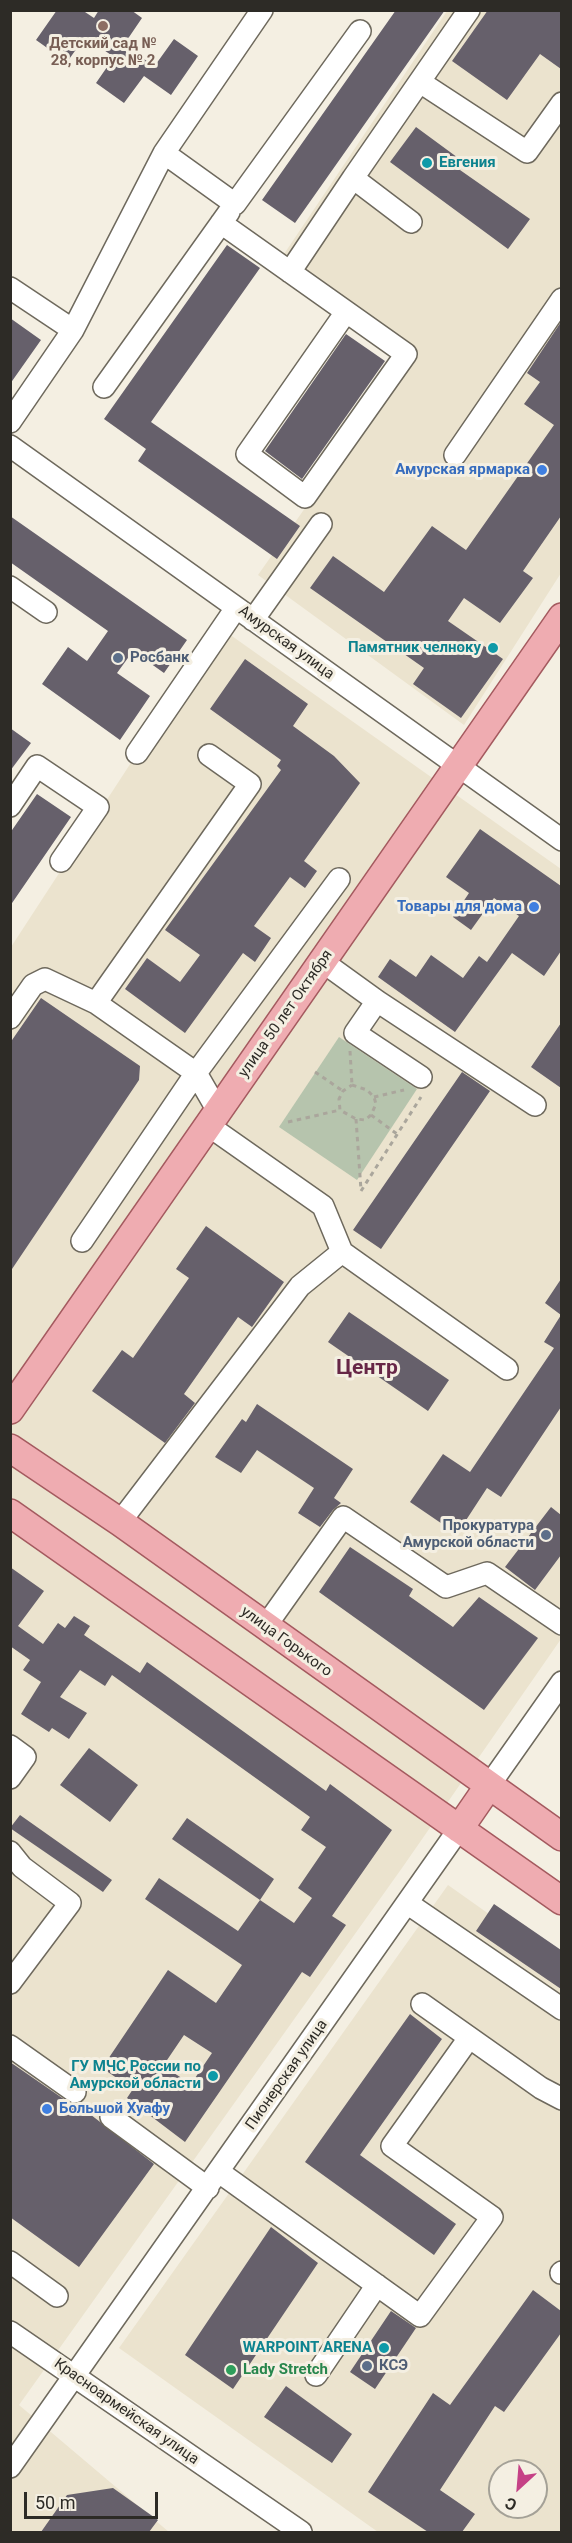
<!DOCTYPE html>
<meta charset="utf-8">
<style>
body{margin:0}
#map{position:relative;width:572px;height:2543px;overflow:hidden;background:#f4efe2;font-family:Roboto,sans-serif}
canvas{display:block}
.frame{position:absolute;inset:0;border:12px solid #2d2b26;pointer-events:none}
.north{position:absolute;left:488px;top:2459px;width:60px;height:60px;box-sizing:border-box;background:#f4efe2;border:2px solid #a4a197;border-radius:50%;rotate:206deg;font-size:16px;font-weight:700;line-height:24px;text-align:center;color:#2d2b26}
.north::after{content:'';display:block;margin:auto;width:21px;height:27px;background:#c54186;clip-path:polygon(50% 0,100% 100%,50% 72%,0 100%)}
.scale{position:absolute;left:24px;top:2492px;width:134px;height:27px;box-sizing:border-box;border:3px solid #2d2b26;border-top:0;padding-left:8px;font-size:18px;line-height:21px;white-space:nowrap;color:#2d2b26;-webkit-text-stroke:4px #f4efe2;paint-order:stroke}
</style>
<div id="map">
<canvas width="572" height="2543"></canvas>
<div class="frame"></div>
<div class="north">С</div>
<div class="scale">50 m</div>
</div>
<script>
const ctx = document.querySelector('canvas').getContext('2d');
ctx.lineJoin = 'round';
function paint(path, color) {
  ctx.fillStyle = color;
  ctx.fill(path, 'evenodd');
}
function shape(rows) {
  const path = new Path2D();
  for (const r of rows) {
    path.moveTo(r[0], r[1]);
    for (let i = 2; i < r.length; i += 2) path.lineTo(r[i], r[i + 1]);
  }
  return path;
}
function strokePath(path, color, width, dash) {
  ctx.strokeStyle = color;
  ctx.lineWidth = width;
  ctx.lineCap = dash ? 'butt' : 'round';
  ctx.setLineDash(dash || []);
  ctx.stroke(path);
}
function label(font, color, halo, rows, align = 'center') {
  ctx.font = font + ' Roboto,sans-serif';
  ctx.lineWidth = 6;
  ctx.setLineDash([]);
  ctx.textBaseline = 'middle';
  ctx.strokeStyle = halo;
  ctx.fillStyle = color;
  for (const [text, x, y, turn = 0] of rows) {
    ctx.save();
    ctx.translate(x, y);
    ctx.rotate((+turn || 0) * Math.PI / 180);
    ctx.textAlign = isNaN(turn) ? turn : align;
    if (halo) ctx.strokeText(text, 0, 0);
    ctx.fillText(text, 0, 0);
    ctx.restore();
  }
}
paint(shape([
 [447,11,561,11,561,573,464,725,258,575,416,350,282,257],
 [222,629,561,869,561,1639,402,1868,19,2405,169,2532,11,2532,11,947,207,646],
 [448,1885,561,1965,561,2532,378,2532,119,2348],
 [500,2471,536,2471,536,2507,500,2507]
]), '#ebe3ce');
paint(shape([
 [339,1037,417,1089,357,1180,279,1127]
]), '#b6c4ad');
paint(shape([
 [57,10,82,10,94,18,99,10,131,10,142,18,125,43,156,64,174,39,198,56,171,95,144,76,124,103,96,83,114,57,85,37,67,62,36,40],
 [396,10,445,10,295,223,262,200],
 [488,10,561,10,561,69,540,54,507,100,452,61],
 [416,127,465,163,460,170,530,219,508,249,390,162],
 [227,245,260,268,151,422,300,526,277,559,138,461,146,449,104,419],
 [10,318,41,340,10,384],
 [561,322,561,516,523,571,533,578,500,623,464,598,448,621,503,659,461,718,413,684,424,668,310,588,333,556,384,592,432,526,466,550,554,425,524,404,540,382,527,373],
 [346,334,385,361,302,479,265,451],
 [10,516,187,640,164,673,133,651,117,673,150,696,120,740,42,684,68,647,87,661,108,631,10,562],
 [245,659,308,704,293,726,334,756,360,783,304,861,317,871,305,888,290,877,254,926,271,938,255,962,243,953,185,1033,125,989,147,958,180,982,200,955,165,930,281,770,277,766,281,760,210,709],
 [10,728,31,743,10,771],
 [37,794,71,817,10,906,10,833],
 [480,829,561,886,561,951,544,976,512,953,455,1032,378,977,390,959,416,977,431,955,463,978,479,956,487,962,519,916,494,898,471,930,453,917,469,893,446,877],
 [41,998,140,1066,139,1080,10,1272,10,1043],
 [561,1023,561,1088,531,1067],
 [462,1072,490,1091,381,1249,353,1230],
 [206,1226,284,1282,252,1327,238,1317,184,1394,195,1403,165,1443,92,1391,122,1350,133,1358,189,1278,176,1269],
 [561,1279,561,1315,545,1303],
 [349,1312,449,1380,428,1411,328,1342],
 [561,1315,561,1407,501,1497,487,1488,457,1534,410,1502,443,1454,470,1472,554,1348,544,1342],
 [257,1404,353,1469,334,1498,341,1503,333,1510,320,1527,298,1513,314,1488,257,1450,241,1473,215,1457,242,1419,246,1422],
 [551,1507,561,1515,561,1555,535,1590,505,1567],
 [350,1547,413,1589,409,1596,453,1627,479,1597,538,1638,484,1710,319,1592],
 [10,1567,44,1591,18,1626,43,1644,58,1623,65,1628,74,1616,90,1626,84,1635,140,1673,147,1662,326,1791,330,1784,392,1830,332,1916,346,1925,310,1977,302,1972,185,2142,127,2098,133,2089,102,2068,168,1970,216,2003,242,1965,145,1899,159,1878,238,1931,260,1900,294,1923,312,1898,298,1888,326,1847,301,1830,310,1817,112,1675,105,1686,80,1670,60,1697,87,1713,69,1739,52,1728,49,1732,21,1714,41,1682,23,1670,30,1660,10,1646],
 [184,2035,212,2053,191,2084,163,2066],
 [89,1748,138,1785,110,1822,60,1785],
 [20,1815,112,1880,103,1892,10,1828],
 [187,1818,274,1879,260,1900,172,1839],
 [494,1904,561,1950,561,1989,476,1931],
 [410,2014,442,2039,360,2155,456,2224,434,2255,305,2162],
 [10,2062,68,2102,77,2104,154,2164,79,2267,10,2217],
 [271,2227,318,2263,233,2389,185,2355],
 [533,2290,561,2311,561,2333,504,2412,495,2406,440,2490,475,2514,462,2532,428,2532,368,2492,433,2393,450,2405],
 [391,2311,416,2328,375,2389,350,2372],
 [286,2386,352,2434,332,2463,264,2417],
 [113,2488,158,2520,149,2532,41,2532,67,2495]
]), '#66606b');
const minor = shape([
 [420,82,527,152,562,103],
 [164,153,235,204,360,31],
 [411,222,353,178,469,10],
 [221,223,406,354,305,497,247,454,346,312],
 [290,272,353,178],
 [10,288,73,330],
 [104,387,229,212],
 [10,422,73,330,164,153,262,10],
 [10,446,562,840],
 [455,455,562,299],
 [10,587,46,612],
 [253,620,321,524],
 [137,753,236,608],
 [209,755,250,784,96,1003,196,1073,218,1111],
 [10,806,37,766,98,807,61,861],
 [323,962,377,1001,535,1105],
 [377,1001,355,1033,421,1077],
 [10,1018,33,985,45,979,96,1003],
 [82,1241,196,1073,339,879],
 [342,1252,507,1369],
 [120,1522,300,1286,342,1252,323,1206,209,1126],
 [265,1627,343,1517,446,1587,487,1573,562,1624],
 [10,1746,25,1757,10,1778],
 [488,1787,562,1682],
 [10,1852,22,1867,70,1903,10,1983],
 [407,1903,562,2009],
 [422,2004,541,2088,562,2099],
 [10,2046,75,2092],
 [111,2117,208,2188],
 [219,2172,420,2316,492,2217,392,2146,469,2038],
 [10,2262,57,2296],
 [561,2273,562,2272],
 [10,2332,301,2532],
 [316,2375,377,2285],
 [10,2467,459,1829]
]);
const major = shape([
 [10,1410,562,617],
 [10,1448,120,1522,562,1837],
 [10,1513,562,1901],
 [459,1829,488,1787]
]);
strokePath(minor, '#6e695d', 24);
strokePath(major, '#a45a5f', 30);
strokePath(shape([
 [350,1051,352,1085],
 [315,1072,343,1091],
 [352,1085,367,1090,374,1097,376,1104,371,1115,365,1120,356,1119,340,1110,339,1099,343,1091,352,1085],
 [374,1097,404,1090],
 [371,1115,397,1134],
 [356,1119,361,1190],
 [288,1122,340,1110],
 [361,1191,421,1097]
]), '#aaa69c', 3, [4.5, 4.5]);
strokePath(minor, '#fff', 21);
strokePath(major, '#efacb1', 27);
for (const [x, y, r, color] of [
 [103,26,6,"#8d6e63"],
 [427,163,6,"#0f9aa8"],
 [542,470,6,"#3f7fe0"],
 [493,648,6,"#0f9aa8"],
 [118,658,6,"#5c6f8a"],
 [534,907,6,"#3f7fe0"],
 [546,1535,6,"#5c6f8a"],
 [213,2076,6,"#0f9aa8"],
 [47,2109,6,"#3f7fe0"],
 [384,2348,6,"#0f9aa8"],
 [367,2366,6,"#5c6f8a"],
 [231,2370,6,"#2e9e5b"]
]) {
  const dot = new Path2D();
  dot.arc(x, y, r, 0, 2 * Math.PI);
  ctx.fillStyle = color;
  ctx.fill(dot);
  strokePath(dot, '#f4efe2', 2);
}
label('bold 15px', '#785e54', '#f4efe2', [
 ["Детский сад №",103,44],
 ["28, корпус № 2",103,61]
]);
label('bold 15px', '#0d838f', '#f4efe2', [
 ["Евгения",439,163,"left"],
 ["Памятник челноку",481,648],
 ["ГУ МЧС России по",201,2067],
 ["Амурской области",201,2084],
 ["WARPOINT ARENA",372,2348]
], 'right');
label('bold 15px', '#366cbe', '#f4efe2', [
 ["Амурская ярмарка",530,470],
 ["Товары для дома",522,907],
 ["Большой Хуафу",59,2109,"left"]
], 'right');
label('15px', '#2d2b26', '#f4efe2', [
 ["Амурская улица",286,643,36],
 ["улица 50 лет Октября",286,1014,-55],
 ["улица Горького",286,1642,36],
 ["Пионерская улица",287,2075,-55],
 ["Красноармейская улица",126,2412,35]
]);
label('bold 15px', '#4e5e75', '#f4efe2', [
 ["Росбанк",130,658],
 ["Прокуратура",534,1526,"right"],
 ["Амурской области",534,1543,"right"],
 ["КСЭ",379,2366]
], 'left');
label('bold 15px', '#27864d', '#f4efe2', [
 ["Lady Stretch",243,2370]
], 'left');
label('bold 21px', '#662646', '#f4efe2', [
 ["Центр",367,1369]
]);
</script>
